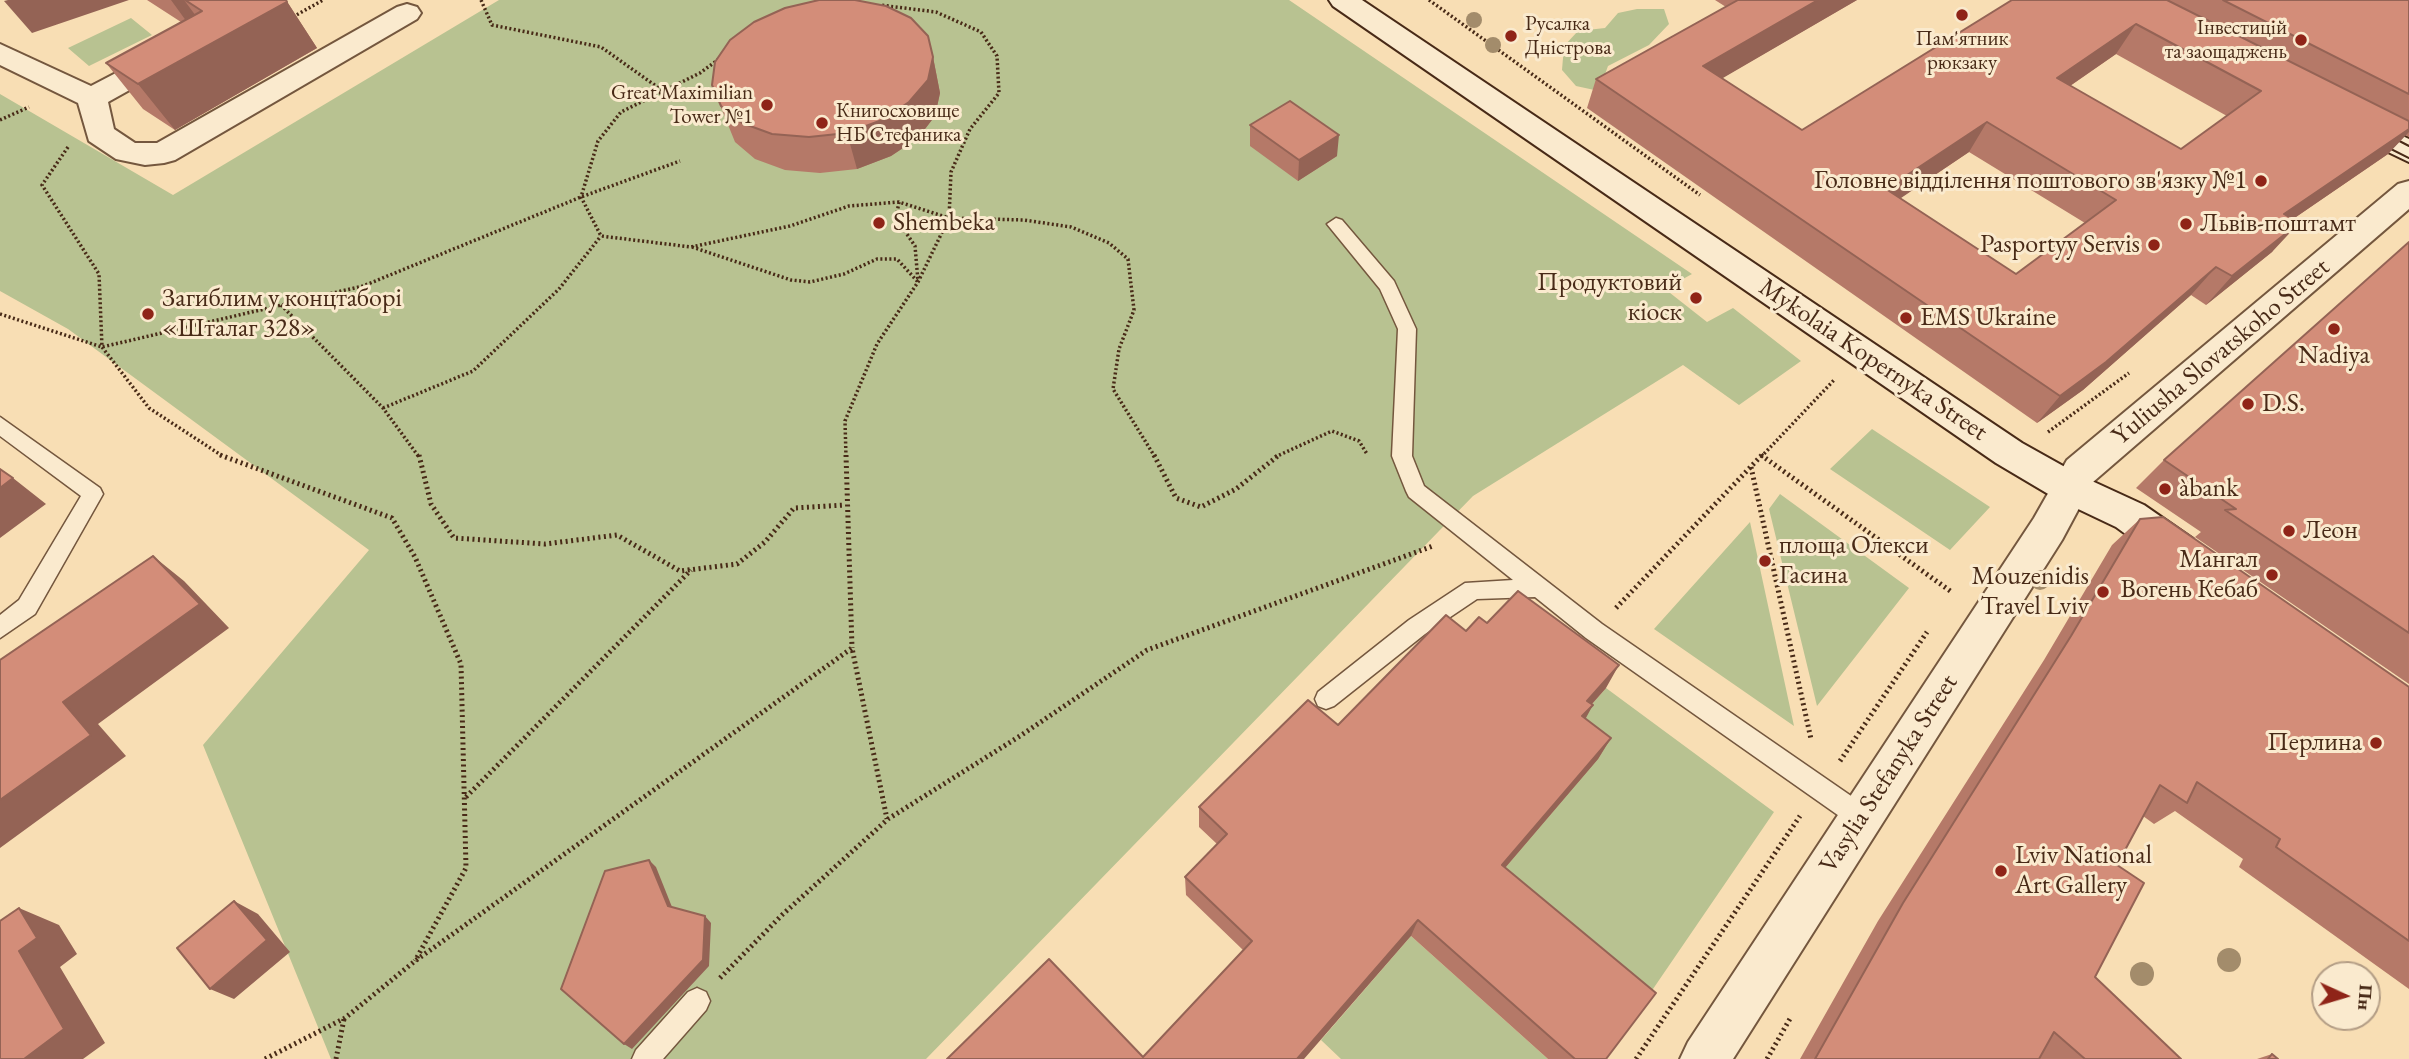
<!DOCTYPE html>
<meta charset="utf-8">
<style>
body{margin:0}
#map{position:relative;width:2409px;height:1059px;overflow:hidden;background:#f8deb4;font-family:"EB Garamond",serif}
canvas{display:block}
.north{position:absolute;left:2311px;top:961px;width:70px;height:70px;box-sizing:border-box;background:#faeace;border:2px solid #b39d85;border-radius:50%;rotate:94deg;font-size:19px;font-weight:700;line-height:28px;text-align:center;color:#482a17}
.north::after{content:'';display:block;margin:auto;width:24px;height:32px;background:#8f2418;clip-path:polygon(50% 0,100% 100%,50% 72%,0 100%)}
</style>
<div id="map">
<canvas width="2409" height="1059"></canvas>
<div class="north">Пн</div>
</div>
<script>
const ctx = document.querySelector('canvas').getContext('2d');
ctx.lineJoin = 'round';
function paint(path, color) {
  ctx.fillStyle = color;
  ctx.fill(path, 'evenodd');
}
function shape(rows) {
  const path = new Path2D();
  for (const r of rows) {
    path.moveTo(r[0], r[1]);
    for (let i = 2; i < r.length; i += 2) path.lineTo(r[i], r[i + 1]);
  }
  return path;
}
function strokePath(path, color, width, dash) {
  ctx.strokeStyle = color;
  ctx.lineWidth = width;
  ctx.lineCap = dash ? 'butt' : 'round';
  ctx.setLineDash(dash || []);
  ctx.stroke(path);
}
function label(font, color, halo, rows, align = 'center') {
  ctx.font = font + ' "EB Garamond",serif';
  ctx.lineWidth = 6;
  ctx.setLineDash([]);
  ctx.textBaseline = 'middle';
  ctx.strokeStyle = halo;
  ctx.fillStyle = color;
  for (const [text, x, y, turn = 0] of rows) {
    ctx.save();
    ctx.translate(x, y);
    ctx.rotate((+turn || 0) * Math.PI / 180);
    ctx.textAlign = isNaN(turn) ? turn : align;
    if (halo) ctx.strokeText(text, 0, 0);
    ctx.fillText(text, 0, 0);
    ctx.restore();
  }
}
paint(shape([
 [499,0,1289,0,1692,274,1665,289,1707,322,1733,308,1801,361,1739,405,1683,365,1473,496,926,1059,331,1059,203,745,369,550,68,329,0,291,0,94,173,195],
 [1637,9,1664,9,1669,24,1649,45,1608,66,1599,91,1576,86,1562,70,1564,46,1578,31,1605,28,1618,13],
 [131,18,152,35,89,66,68,48],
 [1872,429,1990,507,1950,550,1830,469],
 [1780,494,1909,588,1817,706,1769,509],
 [1750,522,1794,726,1654,629],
 [1606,688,1774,812,1640,1008,1471,865,1575,723],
 [1411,936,1548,1059,1341,1059,1321,1040]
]), '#b8c291');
const service = shape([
 [1336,218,1342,220,1394,281,1416,329,1412,456,1424,486,1602,624,1870,809,1873,817,1870,825,1861,828,1852,825,1586,638,1535,597,1477,599,1425,634,1334,706,1326,709,1318,706,1315,699,1318,692,1409,620,1465,583,1513,580,1409,497,1406,491,1392,456,1398,329,1380,289,1327,224,1336,218],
 [0,417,100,488,103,494,35,614,0,638,0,615,19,600,81,496,0,436,0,417],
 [697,988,706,992,710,1001,706,1010,663,1059,632,1059,636,1050,688,992,697,988]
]);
const minor = shape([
 [407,4,417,7,421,13,417,19,175,160,164,163,145,165,116,159,89,141,78,103,0,65,0,44,91,86,158,51,168,48,178,51,183,57,178,63,108,102,114,129,135,143,157,143,397,7,407,4]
]);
const tertiary = shape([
 [2409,181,2409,209,2093,482,2062,540,1733,1059,1680,1059,1688,1042,2034,518,2067,460,2398,184,2409,181]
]);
const secondary = shape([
 [1329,0,1362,0,2022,443,2081,476,2144,505,2193,539,2198,551,2193,563,2179,567,2165,563,2116,527,2055,498,1996,463,1333,6,1329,0],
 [2349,111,2409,139,2409,162,2338,128,2334,121,2338,114,2349,111]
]);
strokePath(service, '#74573e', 3);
strokePath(minor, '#74573e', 4);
strokePath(tertiary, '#74573e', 4);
strokePath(secondary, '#482a17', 4);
strokePath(shape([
 [481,0,492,25,601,47,663,91],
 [1429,0,1700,195],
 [293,17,323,0],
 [719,59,700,73,621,112,598,141,581,197,601,236,691,247,790,226,849,206,899,202,949,218,1024,220,1071,227,1109,243,1128,259,1134,310,1119,349,1113,389,1155,457],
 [0,120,29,107],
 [68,147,42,185,99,274,102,347,149,408,224,457],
 [899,202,896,218,915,246,918,281],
 [692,247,791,280,810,282,844,274,877,259,897,259,918,282],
 [281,305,383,408,419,457],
 [0,314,102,347,363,286,581,197,680,161],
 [383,408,473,371,559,289,601,236],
 [2048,432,2129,373],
 [1761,455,1763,457],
 [846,457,845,421,877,344,918,282,949,218,951,172,970,129,999,93,997,56,981,32,936,12,880,5],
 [1275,457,1332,431,1359,441,1367,454],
 [1761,457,1835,379]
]), '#482a17', 3.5, [2, 2.5]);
strokePath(shape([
 [220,455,392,518,415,557,461,664,466,868,415,961],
 [419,455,431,504,454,538,545,544,617,535,680,571,737,564,765,542,794,508,845,505],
 [846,455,852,648],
 [1154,455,1176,498,1201,507,1236,489,1279,455],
 [1761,455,1953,593],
 [1751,467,1811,739],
 [1616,608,1762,455],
 [1840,761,1927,632],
 [466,797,691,570],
 [720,978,782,915,888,819,1020,736,1147,650,1433,546],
 [265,1059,345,1018,415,961,852,648,887,819],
 [336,1059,344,1019],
 [1636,1059,1800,816],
 [1767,1059,1791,1017]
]), '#482a17', 5, [2, 3.5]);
paint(service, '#faeace');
paint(minor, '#faeace');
paint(tertiary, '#faeace');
paint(secondary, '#faeace');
strokePath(shape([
 [2384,133,2409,146],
 [2375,141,2409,158]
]), '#482a17', 2);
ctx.fillStyle = '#a38c6b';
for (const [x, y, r] of [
 [1474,20,8],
 [1493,45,8],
 [2040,580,10],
 [2229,960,12],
 [2142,974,12]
]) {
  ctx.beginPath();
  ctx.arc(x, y, r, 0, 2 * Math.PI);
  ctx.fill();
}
paint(shape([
 [147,0,286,0,317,48,175,130,143,109,106,63,181,22],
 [1715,0,1857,0,1722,78,1802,130,2012,0,2409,0,2409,137,2405,135,2388,154,2293,219,2272,252,2206,305,2191,295,2083,390,2037,423,1587,108,1596,79,1726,7],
 [2116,54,2227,116,2181,149,2070,86],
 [1969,152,2085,223,2016,274,1900,198],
 [933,57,940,93,935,116,918,138,891,156,857,169,820,173,785,170,755,159,735,142,712,85],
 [1250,125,1337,156,1298,181,1250,146],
 [2409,242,2409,684,2195,537,2201,532,2136,488,2164,460],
 [2140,519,2409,687,2409,989,2239,867,2243,859,2175,811,2154,824,2143,816,2117,865,2095,977,2181,1059,1800,1059,1878,921,2044,660,2112,545],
 [1487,623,1606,688,1592,704,1585,719,1611,738,1598,759,1505,868,1606,1059,1548,1059,1411,936,1143,1057,1243,950,1186,895,1185,877,1217,844,1199,827,1199,807,1338,725,1466,631],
 [2272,1054,2278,1059,2257,1059]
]), '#b57968');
paint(shape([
 [8,0,129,0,32,33,4,1],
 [171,0,184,0,202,24,192,29],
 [286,0,317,48,175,130,138,84],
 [1818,0,1857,0,1692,96,1703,66],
 [2136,24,2116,54,2038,108,2057,78],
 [933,57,940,93,935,116,918,138,891,156,857,169,847,133],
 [1987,122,1969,152,1870,219,1886,189],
 [2409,129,2409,132,2388,154,2258,243,2284,214],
 [1339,135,1337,156,1298,181,1299,160],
 [2299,223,2272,252,2206,305,2232,276],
 [2216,267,2191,295,2083,390,2037,423,2060,396],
 [13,478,46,504,0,538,0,488],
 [153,556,184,581,229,628,98,724,126,756,0,848,0,800],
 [1619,665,1606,688,1575,723,1587,701],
 [1593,705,1581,727,1582,716],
 [1611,738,1598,759,1492,883,1502,865],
 [649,860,656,867,674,912,668,906],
 [234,901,258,914,290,952,234,999,210,989],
 [19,908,59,925,77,954,60,967,105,1043,83,1059,24,1059,19,951],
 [705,916,711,923,709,966,632,1049,624,1044],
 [1418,920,1411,936,1304,1059,1297,1059]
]), '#946355');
const building = shape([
 [185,0,286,0,287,2,138,84,106,63,202,11,185,0],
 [819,0,855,0,886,6,911,18,928,36,933,57,928,80,909,102,882,120,847,133,809,137,772,134,742,123,721,106,712,85,715,62,730,40,754,22,785,8,819,0],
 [1738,0,1818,0,1703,66,1802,130,2012,0,2167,0,2409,121,2409,129,2284,214,2299,223,2232,276,2216,267,2106,362,2060,396,1596,79,1738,0],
 [2136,24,2261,91,2181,149,2057,78,2136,24],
 [1987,122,2116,200,2016,274,1886,189,1987,122],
 [2223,0,2409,0,2409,94,2223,0],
 [1290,101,1339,135,1299,160,1250,125,1290,101],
 [2409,242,2409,633,2225,510,2236,509,2164,460,2409,242],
 [0,469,13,478,0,488,0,469],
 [2163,517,2409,687,2409,941,2276,847,2280,839,2197,782,2187,803,2160,785,2117,865,2144,883,2095,977,2181,1059,2085,1059,2054,1032,2039,1059,1815,1059,1903,903,2071,636,2140,519,2163,517],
 [153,556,200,604,63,702,91,735,0,800,0,660,153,556],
 [1518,591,1619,665,1587,701,1593,705,1582,716,1611,738,1502,865,1656,993,1606,1059,1575,1059,1418,920,1297,1059,947,1059,1049,959,1143,1057,1252,941,1185,877,1227,834,1199,807,1308,700,1338,725,1446,615,1466,631,1479,617,1487,623,1518,591],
 [649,860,668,906,705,916,703,960,624,1044,561,989,605,871,649,860],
 [234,901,267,940,210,989,177,948,234,901],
 [19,908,37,938,19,951,64,1029,24,1059,0,1059,0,921,19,908],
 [2272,1054,2278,1059,2268,1059,2272,1054]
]);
paint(building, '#d38d79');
strokePath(building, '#946355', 2);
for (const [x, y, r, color] of [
 [1962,15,7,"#8f2418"],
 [1511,36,7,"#8f2418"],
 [2301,40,7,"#8f2418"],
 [767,105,7,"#8f2418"],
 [822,123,7,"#8f2418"],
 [2261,181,7,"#8f2418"],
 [879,223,7,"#8f2418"],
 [2186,224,7,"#8f2418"],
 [2154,245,7,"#8f2418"],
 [1696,298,7,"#8f2418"],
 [148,314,7,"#8f2418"],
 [1906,318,7,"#8f2418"],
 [2334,329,7,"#8f2418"],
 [2248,404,7,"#8f2418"],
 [2165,489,7,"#8f2418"],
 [2289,531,7,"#8f2418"],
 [1765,561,7,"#8f2418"],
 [2272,575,7,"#8f2418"],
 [2103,592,7,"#8f2418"],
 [2376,743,7,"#8f2418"],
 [2001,871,7,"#8f2418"]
]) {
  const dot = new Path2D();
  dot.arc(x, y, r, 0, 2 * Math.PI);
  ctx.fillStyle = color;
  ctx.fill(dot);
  strokePath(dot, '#faeace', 2.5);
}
label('21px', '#482a17', '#faeace', [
 ["Русалка",1525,24],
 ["Дністрова",1525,48],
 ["Інвестицій",2287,28,"right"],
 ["та заощаджень",2287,52,"right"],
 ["Пам'ятник",1962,39,"center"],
 ["рюкзаку",1962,63,"center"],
 ["Great Maximilian",753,93,"right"],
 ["Tower №1",753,117,"right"],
 ["Книгосховище",836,111],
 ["НБ Стефаника",836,135]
], 'left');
label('26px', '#482a17', '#faeace', [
 ["Головне відділення поштового зв'язку №1",2247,181,"right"],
 ["Shembeka",893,223],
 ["Львів-поштамт",2200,224],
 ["Pasportyy Servis",2140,245,"right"],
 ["Продуктовий",1682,283,"right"],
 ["кіоск",1682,313,"right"],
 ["Загиблим у концтаборі",162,299],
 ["«Шталаг 328»",162,329],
 ["EMS Ukraine",1920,318],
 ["Nadiya",2334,356,"center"],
 ["D.S.",2262,404],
 ["àbank",2179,489],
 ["Леон",2303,531],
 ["площа Олекси",1779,546],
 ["Гасина",1779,576],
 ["Мангал",2258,560,"right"],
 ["Вогень Кебаб",2258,590,"right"],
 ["Mouzenidis",2089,577,"right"],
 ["Travel Lviv",2089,607,"right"],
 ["Перлина",2362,743,"right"],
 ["Lviv National",2015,856],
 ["Art Gallery",2015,886]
], 'left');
label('26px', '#482a17', '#faeace', [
 ["Yuliusha Slovatskoho Street",2221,352,-40],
 ["Mykolaia Kopernyka Street",1873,360,34],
 ["Vasylia Stefanyka Street",1889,774,-57]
]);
</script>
